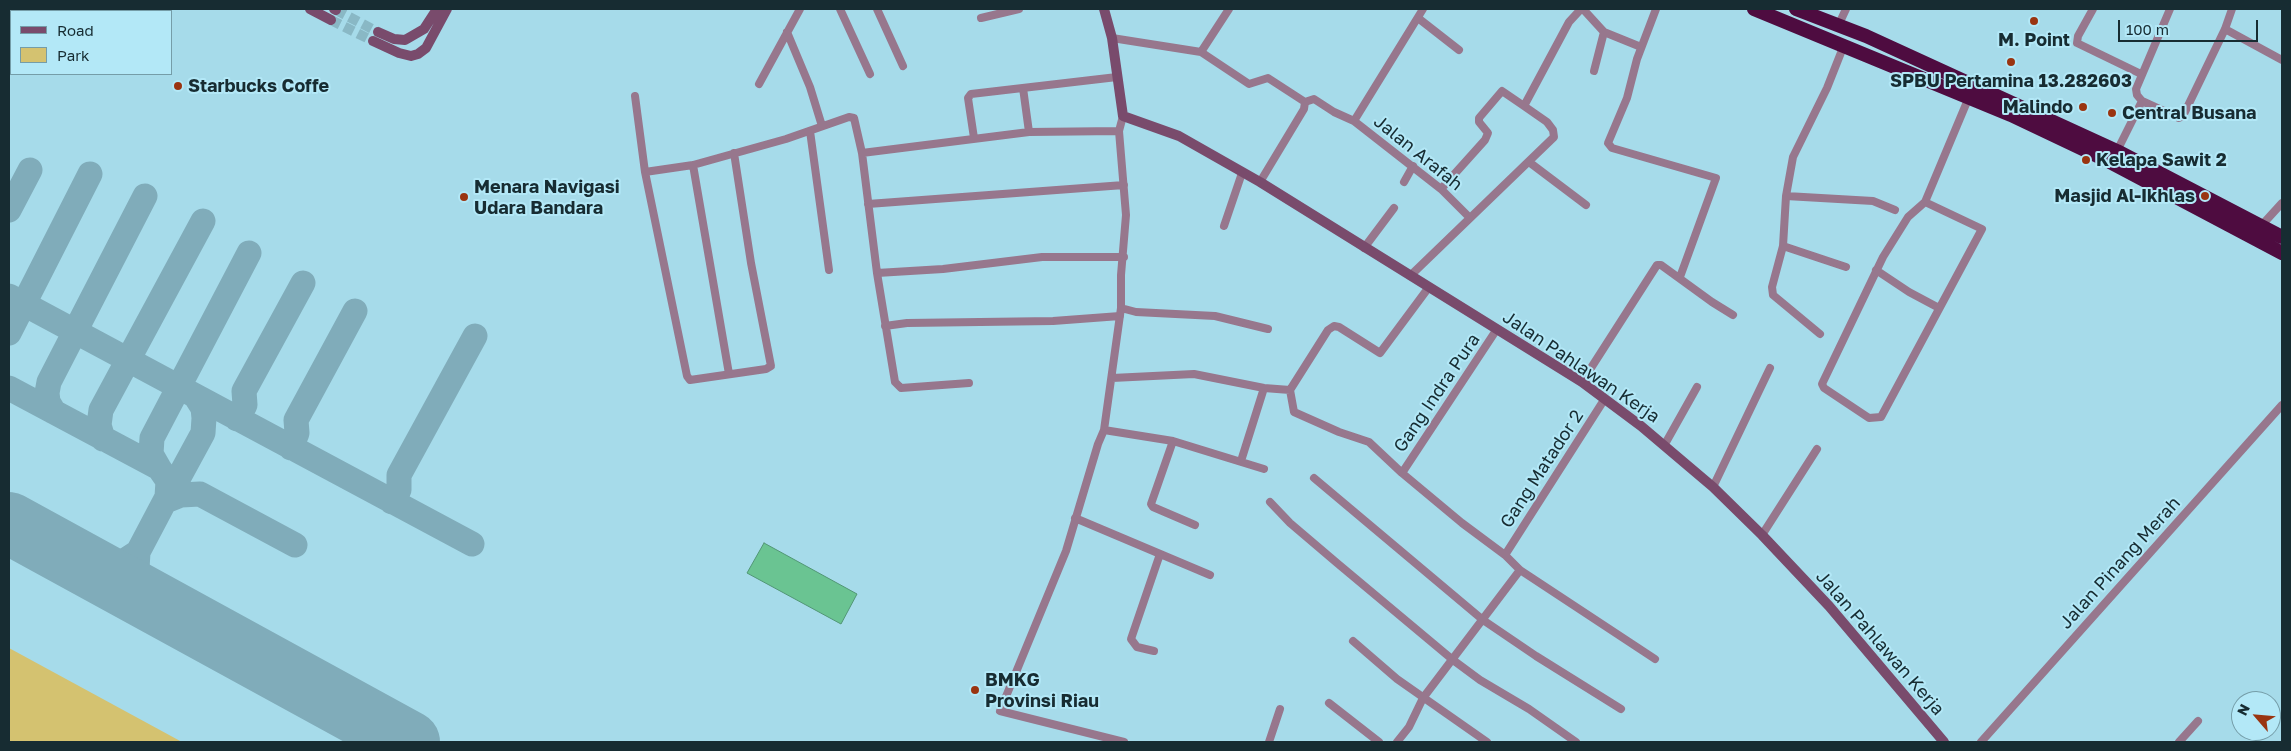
<!DOCTYPE html>
<style>
body{margin:0}
#map{position:relative;width:2291px;height:751px;overflow:hidden;background:#a6dbea;font-family:"Golos Text",sans-serif}
canvas{display:block}
.frame{position:absolute;inset:0;border:10px solid #172c32;pointer-events:none}
.legend{position:absolute;left:10px;top:10px;width:162px;height:65px;box-sizing:border-box;background:#b3e8f7;border:1px solid #759da8;margin:0;padding:6px 9px;list-style:none;font-size:15px;color:#172c32}
.legend li{display:flex;align-items:center;gap:10px;height:25px}
.legend b{width:25px;border:1px solid #759da8}
.north{position:absolute;left:2231px;top:691px;width:50px;height:50px;box-sizing:border-box;background:#b3e8f7;border:1px solid #759da8;border-radius:50%;rotate:297deg;font-size:14px;font-weight:700;line-height:20px;text-align:center;color:#172c32}
.north::after{content:'';display:block;margin:auto;width:18px;height:22px;background:#9a3410;clip-path:polygon(50% 0,100% 100%,50% 72%,0 100%)}
.scale{position:absolute;left:2118px;top:20px;width:140px;height:22px;box-sizing:border-box;border:2px solid #172c32;border-top:0;padding-left:6px;font-size:15px;line-height:18px;white-space:nowrap;color:#172c32;-webkit-text-stroke:4px #b3e8f7;paint-order:stroke}
</style>
<div id="map">
<canvas width="2291" height="751"></canvas>
<div class="frame"></div>
<ul class="legend">
<li><b style="height:6px;background:#794b6c"></b>Road</li>
<li><b style="height:14px;background:#d4c270"></b>Park</li>
</ul>
<div class="north">N</div>
<div class="scale">100 m</div>
</div>
<script>
const ctx = document.querySelector('canvas').getContext('2d');
ctx.lineJoin = 'round';
function paint(path, color) {
  ctx.fillStyle = color;
  ctx.fill(path, 'evenodd');
}
function shape(rows) {
  const path = new Path2D();
  for (const r of rows) {
    path.moveTo(r[0], r[1]);
    for (let i = 2; i < r.length; i += 2) path.lineTo(r[i], r[i + 1]);
  }
  return path;
}
function strokePath(path, color, width, dash) {
  ctx.strokeStyle = color;
  ctx.lineWidth = width;
  ctx.lineCap = dash ? 'butt' : 'round';
  ctx.setLineDash(dash || []);
  ctx.stroke(path);
}
function label(font, color, halo, rows, align = 'center') {
  ctx.font = font + ' "Golos Text",sans-serif';
  ctx.lineWidth = 4;
  ctx.setLineDash([]);
  ctx.textBaseline = 'middle';
  ctx.strokeStyle = halo;
  ctx.fillStyle = color;
  for (const [text, x, y, turn = 0] of rows) {
    ctx.save();
    ctx.translate(x, y);
    ctx.rotate((+turn || 0) * Math.PI / 180);
    ctx.textAlign = isNaN(turn) ? turn : align;
    if (halo) ctx.strokeText(text, 0, 0);
    ctx.fillText(text, 0, 0);
    ctx.restore();
  }
}
paint(shape([
 [9,648,182,742,9,742]
]), '#d4c270');
const water = shape([
 [764,543,857,594,841,624,747,573,764,543]
]);
paint(water, '#6ac492');
strokePath(water, '#519675', 1);
strokePath(shape([
 [9,210,30,170],
 [9,296,472,544],
 [9,333,90,174],
 [9,388,159,468,168,481,167,497,138,552,121,563,99,570,82,563],
 [196,397,203,408,204,418,203,433,166,501,181,495,200,494,295,545],
 [54,412,48,402,47,393,49,382,145,196],
 [237,419,245,405,244,391,303,283],
 [103,439,99,425,101,410,203,221],
 [291,448,297,433,296,420,355,311],
 [159,468,151,454,152,438,249,253],
 [392,502,399,490,399,475,475,336],
 [138,552,137,569,140,578,157,605]
]), '#80acba', 25);
strokePath(shape([
 [9,523,409,742]
]), '#80acba', 62);
strokePath(shape([
 [336,10,378,32],
 [331,20,373,41]
]), '#89b8c5', 10, [10, 5]);
strokePath(shape([
 [840,9,870,74],
 [877,9,903,66],
 [1583,9,1604,32,1594,71],
 [1656,9,1637,59,1627,98,1608,143,1612,148,1716,178,1680,277],
 [2093,9,2078,36,2077,43,2141,74],
 [981,18,1019,9],
 [1418,18,1459,50],
 [1839,24,1846,9],
 [2225,29,2282,60],
 [787,32,810,87,822,126],
 [1604,32,1641,47],
 [1112,38,1201,52,1229,9],
 [1201,52,1249,84,1268,78,1305,102,1304,109,1260,182],
 [759,84,800,9],
 [1023,88,1029,132],
 [635,96,645,172,687,376,690,380,766,369,771,366,751,263,734,153],
 [2142,101,2179,118,2183,116,2225,29,2232,9],
 [1305,102,1314,99,1334,112,1354,121,1441,189,1470,218],
 [1123,116,1119,131,1126,215,1121,275,1121,308,1104,430,1098,444,1066,551,1000,711,1124,742],
 [1354,121,1423,9],
 [810,131,829,270],
 [974,138,968,98,971,94,1117,77],
 [2117,151,2142,101,2137,95,2136,89,2170,9],
 [862,153,1029,132,1119,131],
 [1529,162,1586,205],
 [693,165,729,374],
 [645,172,693,165,786,139,849,117,854,118,862,153,877,273,895,382,901,388,969,383],
 [1404,182,1413,166],
 [1441,189,1485,140,1488,133,1479,122,1479,118,1502,91,1524,106],
 [1786,196,1873,201,1895,210],
 [1925,202,1982,229,1881,417,1869,418,1824,388,1822,384,1883,257,1908,217,1925,202,1969,97],
 [868,204,1124,185],
 [1224,226,1242,173],
 [2261,226,2282,203],
 [1783,246,1846,267],
 [1364,248,1394,208],
 [1876,270,1909,292,1939,308],
 [877,273,943,269,1042,257,1124,257],
 [1410,276,1554,137,1553,130,1547,122,1524,106,1569,22,1581,9],
 [1429,287,1380,353,1339,327,1334,326,1328,330,1290,390,1294,412,1339,432,1369,442,1402,473,1462,523,1505,555,1520,570,1655,659],
 [1121,308,1136,312,1215,316,1268,329],
 [885,326,907,323,1053,321,1120,316],
 [1820,334,1773,295,1772,287,1783,246,1786,196,1793,157,1827,88,1844,45],
 [1112,378,1194,374,1264,388,1290,390],
 [1582,382,1657,265,1661,265,1712,302,1733,315],
 [1104,430,1173,441,1264,469],
 [1173,441,1151,504,1153,507,1195,525],
 [1665,444,1697,387],
 [1241,461,1264,388],
 [1402,473,1497,329],
 [1314,478,1483,620,1536,656,1621,709],
 [1713,487,1770,368],
 [1270,502,1290,523,1337,563,1453,660,1480,680,1529,709,1576,742],
 [1075,518,1210,575],
 [1762,535,1817,449],
 [1505,555,1604,400],
 [1353,641,1397,679,1487,742],
 [1154,651,1137,647,1131,639,1160,554],
 [1329,703,1379,742],
 [1269,742,1280,709],
 [1397,742,1409,727,1423,698,1520,570],
 [1981,742,2282,405],
 [2179,742,2198,721]
]), '#97778d', 8);
strokePath(shape([
 [310,9,331,20],
 [334,9,336,10],
 [1104,9,1112,38,1123,116,1179,136,1260,182,1582,382,1641,426,1713,487,1762,535,1829,606,1944,742],
 [378,32,394,39,405,40,424,29,437,9],
 [373,41,399,53,411,56,418,54,426,48,447,9]
]), '#794b6c', 10);
strokePath(shape([
 [1754,9,2011,115,2110,162,2282,253],
 [1796,9,1866,36,2117,151,2282,237]
]), '#4e0c40', 14);
for (const [x, y, r, color] of [
 [2034,21,5,"#9a3410"],
 [2011,62,5,"#9a3410"],
 [178,86,5,"#9a3410"],
 [2083,107,5,"#9a3410"],
 [2112,113,5,"#9a3410"],
 [2086,160,5,"#9a3410"],
 [2205,196,5,"#9a3410"],
 [464,197,5,"#9a3410"],
 [975,690,5,"#9a3410"]
]) {
  const dot = new Path2D();
  dot.arc(x, y, r, 0, 2 * Math.PI);
  ctx.fillStyle = color;
  ctx.fill(dot);
  strokePath(dot, '#b3e8f7', 2);
}
label('bold 18px', '#172c32', '#b3e8f7', [
 ["M. Point",2034,40,"center"],
 ["SPBU Pertamina 13.282603",2011,81,"center"],
 ["Starbucks Coffe",188,86],
 ["Malindo",2073,107,"right"],
 ["Central Busana",2122,113],
 ["Kelapa Sawit 2",2096,160],
 ["Menara Navigasi",474,187],
 ["Udara Bandara",474,208],
 ["Masjid Al-Ikhlas",2195,196,"right"],
 ["BMKG",985,680],
 ["Provinsi Riau",985,701]
], 'left');
label('18px', '#172c32', '#b3e8f7', [
 ["Jalan Arafah",1418,153,39],
 ["Jalan Pahlawan Kerja",1581,367,34],
 ["Gang Indra Pura",1437,393,-56],
 ["Gang Matador 2",1542,469,-57],
 ["Jalan Pinang Merah",2120,563,-48],
 ["Jalan Pahlawan Kerja",1880,643,49]
]);
</script>
